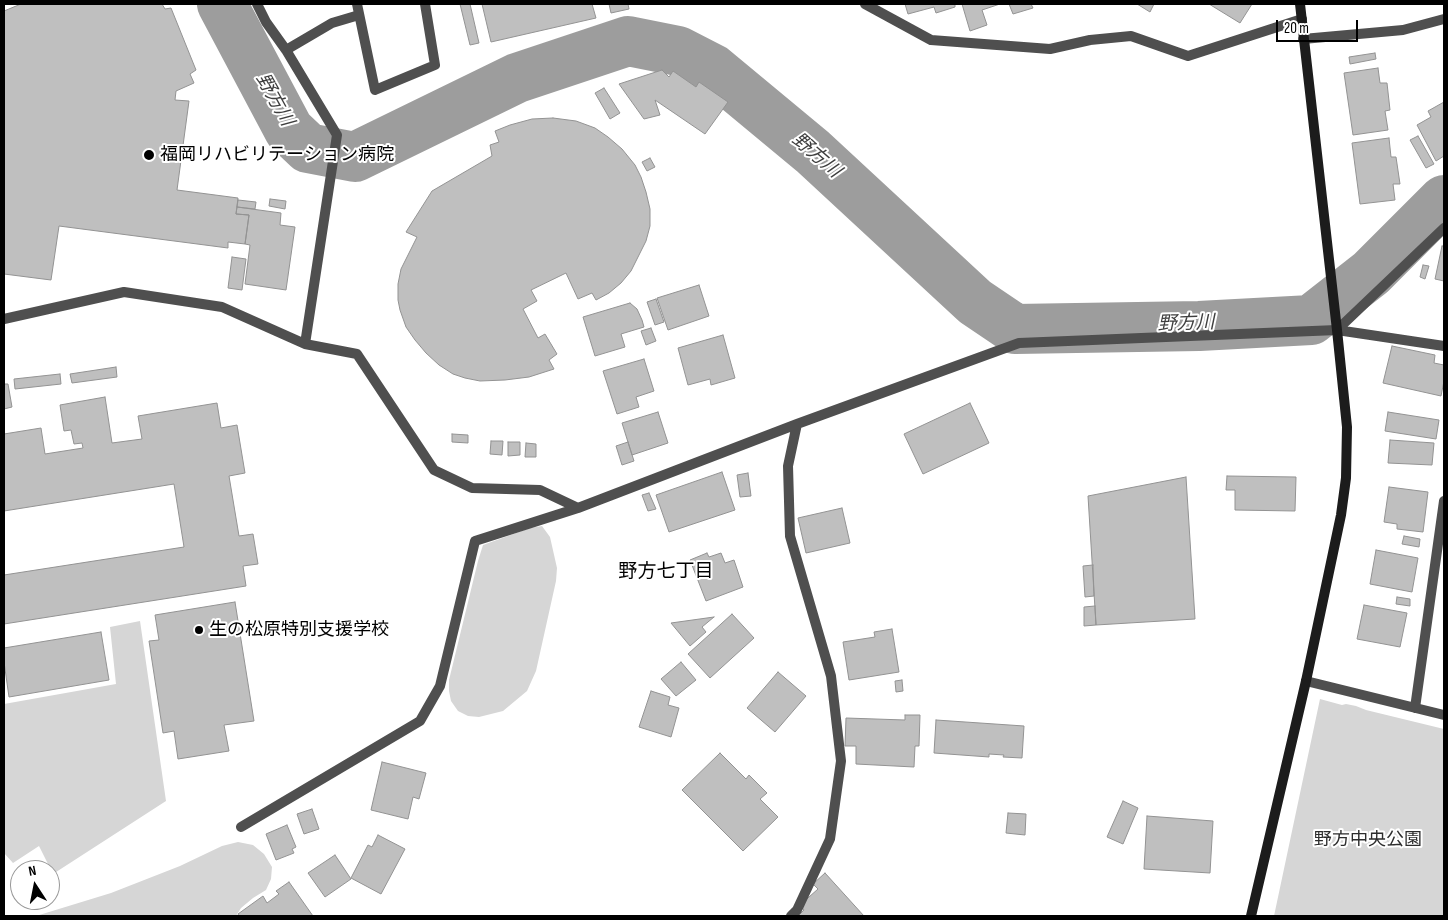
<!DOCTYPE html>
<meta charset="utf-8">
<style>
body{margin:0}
#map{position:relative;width:1448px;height:920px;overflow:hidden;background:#fff;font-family:"Sofia Sans Condensed",sans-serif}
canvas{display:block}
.frame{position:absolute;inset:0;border:5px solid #000;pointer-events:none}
.north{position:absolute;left:10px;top:860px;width:50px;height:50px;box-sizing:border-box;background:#fff;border:1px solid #999;border-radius:50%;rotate:349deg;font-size:14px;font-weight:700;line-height:20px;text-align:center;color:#000}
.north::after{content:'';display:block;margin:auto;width:18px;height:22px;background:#000;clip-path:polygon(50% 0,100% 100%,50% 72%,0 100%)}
.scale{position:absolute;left:1276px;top:20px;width:82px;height:22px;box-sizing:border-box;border:2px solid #000;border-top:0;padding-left:6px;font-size:15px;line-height:18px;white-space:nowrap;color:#000;-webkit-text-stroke:4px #fff;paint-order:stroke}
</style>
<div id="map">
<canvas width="1448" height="920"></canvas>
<div class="frame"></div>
<div class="north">N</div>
<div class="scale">20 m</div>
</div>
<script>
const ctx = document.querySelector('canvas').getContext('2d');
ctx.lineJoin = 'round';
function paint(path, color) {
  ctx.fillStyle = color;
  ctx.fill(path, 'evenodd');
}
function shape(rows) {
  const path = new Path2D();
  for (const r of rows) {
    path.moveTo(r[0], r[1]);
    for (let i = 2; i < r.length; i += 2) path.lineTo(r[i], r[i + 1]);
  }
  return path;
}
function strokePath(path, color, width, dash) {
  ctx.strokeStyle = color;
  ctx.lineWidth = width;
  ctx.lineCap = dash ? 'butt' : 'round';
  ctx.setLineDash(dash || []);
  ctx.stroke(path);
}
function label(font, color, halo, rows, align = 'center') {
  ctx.font = font + ' "Sofia Sans Condensed","Noto Sans JP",sans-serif';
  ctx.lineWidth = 4;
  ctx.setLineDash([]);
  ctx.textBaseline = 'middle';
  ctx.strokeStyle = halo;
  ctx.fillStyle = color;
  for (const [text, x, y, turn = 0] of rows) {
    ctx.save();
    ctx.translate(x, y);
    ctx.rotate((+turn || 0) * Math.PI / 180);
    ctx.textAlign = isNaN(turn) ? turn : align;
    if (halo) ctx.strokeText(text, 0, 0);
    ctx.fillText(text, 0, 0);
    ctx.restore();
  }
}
paint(shape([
 [542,526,550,537,557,568,556,581,536,671,527,691,503,711,479,717,468,716,458,711,451,701,449,691,449,680,478,561,483,545,530,528],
 [140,621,166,801,53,874,39,846,13,863,4,853,4,761,5,761,4,704,116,684,110,627],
 [1320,699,1342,705,1346,704,1356,706,1366,710,1444,729,1444,916,1274,916],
 [238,842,253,845,264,854,272,867,271,879,266,890,253,898,241,908,236,916,36,916,111,893,180,866,222,846]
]), '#d6d6d6');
strokePath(shape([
 [222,4,289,130,308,148,355,157,517,78,628,41,678,51,713,69,813,152,975,302,1015,329,1199,326,1311,320,1371,273,1444,200]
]), '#9d9d9d', 50);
const building = shape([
 [21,4,162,4,165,9,171,8,196,70,190,74,194,83,176,91,175,100,189,101,177,190,238,198,236,214,249,215,245,244,228,242,228,248,59,226,51,280,4,274,4,11,21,4],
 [460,4,470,4,479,43,470,45,460,4],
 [482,4,592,4,596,18,491,42,482,4],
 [609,4,628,4,629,9,611,13,609,4],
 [905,4,955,4,955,7,936,13,934,7,908,14,905,4],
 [962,4,1000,4,982,10,987,25,970,31,962,4],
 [1009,4,1031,4,1033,8,1013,14,1009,4],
 [1137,4,1154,4,1150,12,1137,4],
 [1209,4,1252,4,1240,23,1209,4],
 [1375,53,1376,59,1350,64,1349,57,1375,53],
 [1378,68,1380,83,1387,83,1390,110,1385,111,1388,130,1353,135,1344,73,1378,68],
 [662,70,669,77,673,71,696,87,699,82,728,102,705,134,655,100,660,115,644,119,619,84,662,70],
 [604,88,620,113,610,119,595,93,604,88],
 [1444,102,1444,156,1436,161,1417,125,1431,117,1428,111,1444,102],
 [553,118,576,121,595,128,608,137,622,149,635,165,641,177,646,192,650,209,650,226,646,241,631,271,621,283,609,293,596,300,592,293,578,299,566,273,531,290,537,301,523,309,538,338,545,334,557,354,549,360,554,369,529,377,505,380,480,381,465,378,453,374,439,365,426,353,415,340,406,327,400,310,398,300,398,284,401,269,417,237,406,232,432,191,492,156,490,145,499,142,495,131,510,125,532,119,553,118],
 [1418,136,1434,164,1426,168,1410,140,1418,136],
 [1389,138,1391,157,1396,157,1400,184,1393,184,1395,200,1360,204,1352,143,1389,138],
 [650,158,655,167,647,171,642,162,650,158],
 [270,199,286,201,285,209,269,206,270,199],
 [238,200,256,202,255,209,237,207,238,200],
 [237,207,281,213,280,225,295,227,286,290,245,284,250,245,245,244,249,215,236,214,237,207],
 [1442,246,1444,246,1444,281,1435,279,1442,246],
 [232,257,246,259,242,290,228,288,232,257],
 [1423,265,1429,266,1425,279,1420,277,1423,265],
 [699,285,709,316,668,330,657,298,699,285],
 [656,299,664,322,655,325,647,302,656,299],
 [630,303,637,309,642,320,644,327,621,334,625,347,595,356,583,317,630,303],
 [651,328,656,341,646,345,641,331,651,328],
 [723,335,735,378,711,385,710,379,688,385,678,348,723,335],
 [1392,346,1435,355,1434,363,1444,365,1444,381,1441,396,1383,383,1392,346],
 [644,359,654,391,636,397,639,407,617,414,603,371,644,359],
 [116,367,117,377,72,383,70,374,116,367],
 [60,374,61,384,15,389,14,379,60,374],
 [4,384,8,384,12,407,4,409,4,384],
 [105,397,112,443,142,439,138,416,217,403,221,428,237,425,245,473,229,476,239,536,253,534,258,564,243,566,246,586,4,624,4,575,184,547,174,484,4,511,4,434,41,428,45,454,83,448,82,443,74,444,71,430,64,431,60,405,105,397],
 [970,403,989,443,923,474,904,434,970,403],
 [658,412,668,443,632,455,622,423,658,412],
 [1388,412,1439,420,1436,439,1385,431,1388,412],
 [452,434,468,435,468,443,452,442,452,434],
 [1390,440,1434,443,1432,465,1388,463,1390,440],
 [491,441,503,441,502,455,490,454,491,441],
 [508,442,520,442,520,455,508,456,508,442],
 [628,442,634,461,622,465,616,446,628,442],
 [526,443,536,444,536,457,525,457,526,443],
 [722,472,735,510,669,532,656,495,722,472],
 [748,473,751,496,740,497,737,475,748,473],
 [1227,476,1296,477,1295,511,1235,510,1235,490,1226,490,1227,476],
 [1186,477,1195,619,1096,625,1088,496,1186,477],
 [1389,487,1428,492,1423,532,1397,529,1397,524,1384,522,1389,487],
 [649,493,656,509,648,511,642,495,649,493],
 [842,508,850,543,806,553,798,518,842,508],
 [1404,536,1420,539,1419,547,1402,544,1404,536],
 [1376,550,1418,558,1412,592,1370,584,1376,550],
 [707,553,709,557,721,553,725,563,734,560,743,587,706,601,690,560,707,553],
 [1093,565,1094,596,1085,597,1083,566,1093,565],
 [1397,597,1410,599,1410,606,1396,604,1397,597],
 [235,602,254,721,224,725,229,751,178,759,174,731,163,733,149,641,159,640,155,615,235,602],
 [1364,605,1407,613,1400,647,1357,639,1364,605],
 [1095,606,1096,625,1084,626,1084,607,1095,606],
 [732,614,754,638,710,678,688,654,732,614],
 [714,617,702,627,706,632,690,646,671,623,714,617],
 [892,629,899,672,849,680,843,642,875,637,874,632,892,629],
 [101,632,109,680,9,697,4,662,4,648,101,632],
 [681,662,696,680,676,696,661,679,681,662],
 [778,672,806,696,775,732,747,708,778,672],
 [902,680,903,691,896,692,895,681,902,680],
 [651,691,670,697,668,705,679,708,671,737,639,727,651,691],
 [905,715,920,715,919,746,915,746,914,767,856,764,856,746,845,746,846,718,905,720,905,715],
 [936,720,1024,726,1022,758,1003,757,1004,755,989,754,989,757,934,753,936,720],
 [720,753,746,779,749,775,767,793,760,799,778,817,743,851,682,790,720,753],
 [382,762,426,773,419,799,413,797,408,819,371,810,382,762],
 [1123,801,1138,808,1123,844,1107,837,1123,801],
 [312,809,319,829,304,834,297,814,312,809],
 [1008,813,1026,814,1025,835,1006,833,1008,813],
 [1147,816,1213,821,1210,873,1144,869,1147,816],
 [287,825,296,847,292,849,294,853,276,860,266,834,287,825],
 [378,835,405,849,381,894,351,878,368,845,372,847,378,835],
 [335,855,351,879,325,897,308,873,335,855],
 [825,873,864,916,798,916,804,910,800,905,818,889,813,884,825,873],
 [289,882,313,916,239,916,238,914,263,896,267,903,279,894,276,891,289,882]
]);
paint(building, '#bfbfbf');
strokePath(building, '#939393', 1);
strokePath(shape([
 [257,4,266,22,286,50,337,135,305,344],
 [357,4,375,90,435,65,425,4],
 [865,4,931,40,1050,49,1090,40,1131,36,1188,56,1302,19],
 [1303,39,1403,30,1444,19],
 [286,50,332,23,359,15],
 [4,319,124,292,222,307,305,344,357,354,434,470,472,488,540,490,578,508],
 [1337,330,1444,228],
 [1306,681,1444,715],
 [1415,708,1444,501],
 [241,827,420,721,440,686,475,541,578,508,797,424,1019,343,1337,330,1444,346],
 [791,916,797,910,830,839,841,761,831,676,790,536,788,466,797,424]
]), '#4f4f4f', 10);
strokePath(shape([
 [1251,916,1306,681,1341,515,1346,478,1347,427,1337,330,1300,4]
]), '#1c1c1c', 10);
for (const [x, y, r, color] of [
 [149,155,6,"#000"],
 [199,630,5,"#000"]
]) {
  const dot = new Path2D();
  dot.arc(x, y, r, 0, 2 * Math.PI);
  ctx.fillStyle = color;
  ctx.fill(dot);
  strokePath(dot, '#fff', 2);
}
label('18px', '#000', '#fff', [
 ["福岡リハビリテーション病院",160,155],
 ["生の松原特別支援学校",209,630]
], 'left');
label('18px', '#2d2d2d', '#fff', [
 ["野方中央公園",1368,840]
]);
label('italic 19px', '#3e3e3e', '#fff', [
 ["野方川",274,100,61],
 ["野方川",816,156,41],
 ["野方川",1186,324,-2]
]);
label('19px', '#000', '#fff', [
 ["野方七丁目",666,572]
]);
</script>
